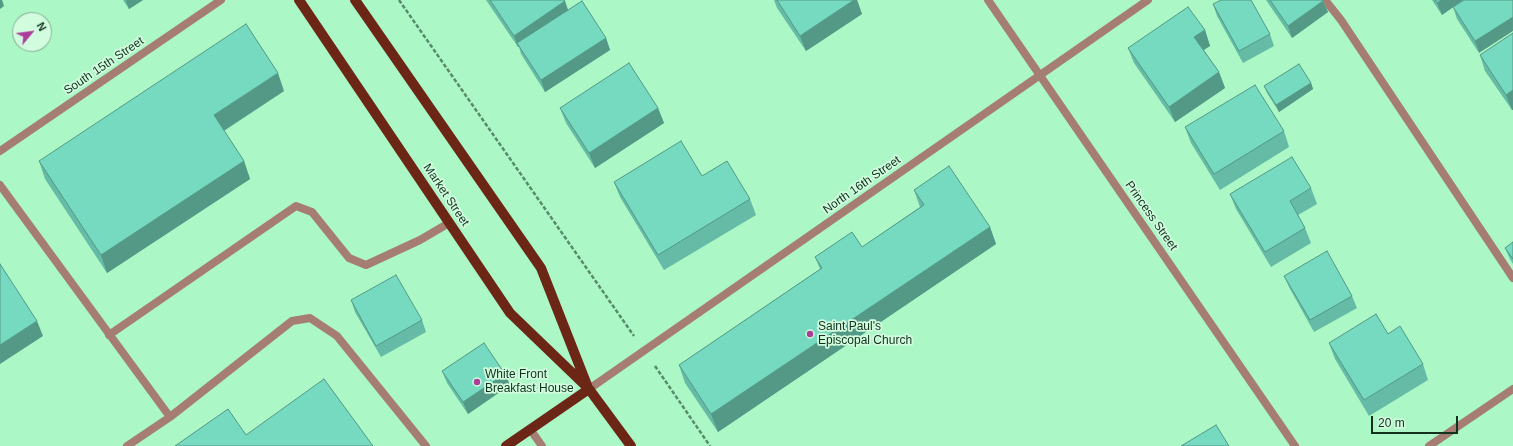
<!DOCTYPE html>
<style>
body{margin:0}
#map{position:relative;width:1513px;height:446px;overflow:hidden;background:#abf7c5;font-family:Arial,sans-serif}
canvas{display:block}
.north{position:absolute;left:12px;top:12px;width:40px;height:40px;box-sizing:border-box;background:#d1fdde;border:1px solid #85ab92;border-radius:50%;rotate:61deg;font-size:11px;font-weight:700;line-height:16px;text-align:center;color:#12311f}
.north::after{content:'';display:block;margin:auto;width:14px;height:18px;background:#ad3d9a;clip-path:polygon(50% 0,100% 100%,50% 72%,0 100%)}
.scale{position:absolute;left:1371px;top:416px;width:87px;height:18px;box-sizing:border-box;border:2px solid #12311f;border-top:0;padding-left:5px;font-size:12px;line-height:14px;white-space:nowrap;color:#12311f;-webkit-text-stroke:3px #d1fdde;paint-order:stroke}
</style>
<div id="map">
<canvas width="1513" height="446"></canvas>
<div class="north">N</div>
<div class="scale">20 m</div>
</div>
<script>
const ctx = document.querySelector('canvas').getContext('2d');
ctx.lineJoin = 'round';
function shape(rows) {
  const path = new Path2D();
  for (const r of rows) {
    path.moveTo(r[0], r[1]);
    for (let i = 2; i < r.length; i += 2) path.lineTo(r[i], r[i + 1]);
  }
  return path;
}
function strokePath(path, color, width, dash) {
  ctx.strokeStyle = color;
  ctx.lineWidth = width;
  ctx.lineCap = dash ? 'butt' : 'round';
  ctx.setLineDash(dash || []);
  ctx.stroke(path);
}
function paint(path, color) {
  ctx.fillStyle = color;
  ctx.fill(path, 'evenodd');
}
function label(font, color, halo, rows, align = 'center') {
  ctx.font = font + ' Arial,sans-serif';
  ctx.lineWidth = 3.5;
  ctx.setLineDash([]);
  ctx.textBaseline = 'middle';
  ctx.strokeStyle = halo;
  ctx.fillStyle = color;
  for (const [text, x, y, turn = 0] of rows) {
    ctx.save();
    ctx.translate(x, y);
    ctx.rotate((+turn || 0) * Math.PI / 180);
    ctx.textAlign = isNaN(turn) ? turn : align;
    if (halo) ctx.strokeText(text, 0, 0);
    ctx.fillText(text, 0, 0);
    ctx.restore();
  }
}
strokePath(shape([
 [399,0,634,336],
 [655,366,710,446]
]), '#588b6b', 2.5, [4, 2]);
strokePath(shape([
 [1325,0,1341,20,1513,278],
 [0,185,170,417,292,321,310,318,337,336,426,446],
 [109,335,296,206,312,212,349,258,366,265,420,240,449,223],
 [530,429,542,446],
 [127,446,170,417]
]), '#a67d72', 8);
strokePath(shape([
 [988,0,1295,446],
 [0,151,221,0]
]), '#a67d72', 8);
strokePath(shape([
 [589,389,1148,0],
 [1429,446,1513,389]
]), '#a67d72', 8);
strokePath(shape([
 [299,0,510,313,589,389,631,446],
 [355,0,541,268,587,385],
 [506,446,589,389]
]), '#6b2616', 10);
paint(shape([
 [123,0,143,0,129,9],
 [486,0,564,0,568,10,606,38,610,50,545,92,521,54,519,47,518,47],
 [774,0,857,0,862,14,806,51,777,8],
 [1266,0,1323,0,1328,12,1292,38],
 [1432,0,1463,0,1442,15],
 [1464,0,1479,53,1457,19,1453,7],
 [1213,4,1270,34,1274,46,1243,63,1217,16],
 [1205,30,1210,46,1204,50,1219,72,1225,88,1175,122,1134,63,1128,48],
 [1513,33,1513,110,1512,110,1485,71,1480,55],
 [1311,83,1313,89,1279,112,1267,93,1264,86],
 [284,91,224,131,244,161,250,179,107,273,45,179,39,161],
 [560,108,658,108,664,123,595,168,566,123],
 [1185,127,1284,131,1289,147,1220,190,1191,143],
 [702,176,750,199,756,215,664,270,620,197,614,182],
 [1311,188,1317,204,1298,215,1305,228,1311,243,1271,267,1236,209,1230,194],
 [914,190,990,227,996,244,718,432,685,383,679,365,820,269,815,257,862,247,920,207],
 [1513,242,1513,264,1510,259,1505,248],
 [1284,276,1352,296,1357,308,1314,332,1289,287],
 [351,300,422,320,426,332,381,357,355,312],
 [1388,334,1423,364,1428,380,1369,416,1335,359,1329,343],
 [442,371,510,385,468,414,447,383]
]), '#65bba5');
paint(shape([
 [0,0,2,0,4,6,0,9],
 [126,0,143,0,129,9],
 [854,0,857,0,862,14,806,51,800,36],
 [1442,0,1463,0,1442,15,1437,3],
 [565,1,569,13,517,43,519,47,518,47,514,36],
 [1323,1,1328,12,1292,38,1288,26],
 [1513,17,1513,31,1479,53,1475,41],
 [1205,30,1210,46,1200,52,1194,37],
 [606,38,610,50,545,92,541,80],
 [1219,72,1225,88,1175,122,1169,107],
 [278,73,284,91,220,133,214,115],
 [1311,83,1313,89,1279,112,1276,105],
 [1513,90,1513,110,1512,110,1506,95],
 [658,108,664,123,595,168,589,153],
 [244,161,250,179,107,273,101,255],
 [990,227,996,244,718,432,711,414],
 [37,321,43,336,0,364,0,345],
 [505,374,510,385,468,414,463,402]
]), '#539986');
const building = shape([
 [490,0,564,0,565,1,514,36,490,0],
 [777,0,854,0,800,36,777,0],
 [1221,0,1251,0,1270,34,1239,51,1213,4,1221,0],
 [1270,0,1323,0,1323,1,1288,26,1270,0],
 [1435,0,1442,0,1437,3,1435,0],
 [1464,0,1513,0,1513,17,1475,41,1453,7,1464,0],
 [582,1,606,38,541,80,517,43,582,1],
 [1188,7,1205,30,1194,37,1219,72,1169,107,1128,48,1188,7],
 [246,24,278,73,214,115,244,161,101,255,39,161,246,24],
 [1513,33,1513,90,1506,95,1480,55,1513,33],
 [629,63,658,108,589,153,560,108,629,63],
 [1299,64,1311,83,1276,105,1264,86,1299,64],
 [1255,85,1284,131,1214,174,1185,127,1255,85],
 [681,141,702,176,727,161,750,199,658,255,614,182,681,141],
 [1292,157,1311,188,1290,201,1305,228,1265,252,1230,194,1292,157],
 [949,166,990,227,711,414,679,365,822,268,815,257,852,232,862,247,924,205,914,190,949,166],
 [1513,242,1513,259,1505,248,1513,242],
 [1327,251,1352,296,1310,320,1284,276,1327,251],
 [0,264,37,321,0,345,0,264],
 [396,275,422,320,376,346,351,300,396,275],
 [1376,314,1388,334,1400,326,1423,364,1364,400,1329,343,1376,314],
 [484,343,505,374,463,402,442,371,484,343],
 [324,379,373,446,175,446,228,409,246,435,324,379],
 [1216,425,1229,446,1181,446,1216,425]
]);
paint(building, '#76dac0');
strokePath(building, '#539986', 1);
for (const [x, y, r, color] of [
 [810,334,4,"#ad3d9a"],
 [477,382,4,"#ad3d9a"]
]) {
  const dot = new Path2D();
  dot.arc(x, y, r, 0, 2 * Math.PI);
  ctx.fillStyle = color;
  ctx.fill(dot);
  strokePath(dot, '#d1fdde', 1.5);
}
label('12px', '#12311f', '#d1fdde', [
 ["South 15th Street",104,66,-34],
 ["North 16th Street",862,185,-35],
 ["Market Street",446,195,56],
 ["Princess Street",1151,216,55]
]);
label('12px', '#12311f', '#d1fdde', [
 ["Saint Paul's",818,327],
 ["Episcopal Church",818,341],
 ["White Front",485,375],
 ["Breakfast House",485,389]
], 'left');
</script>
